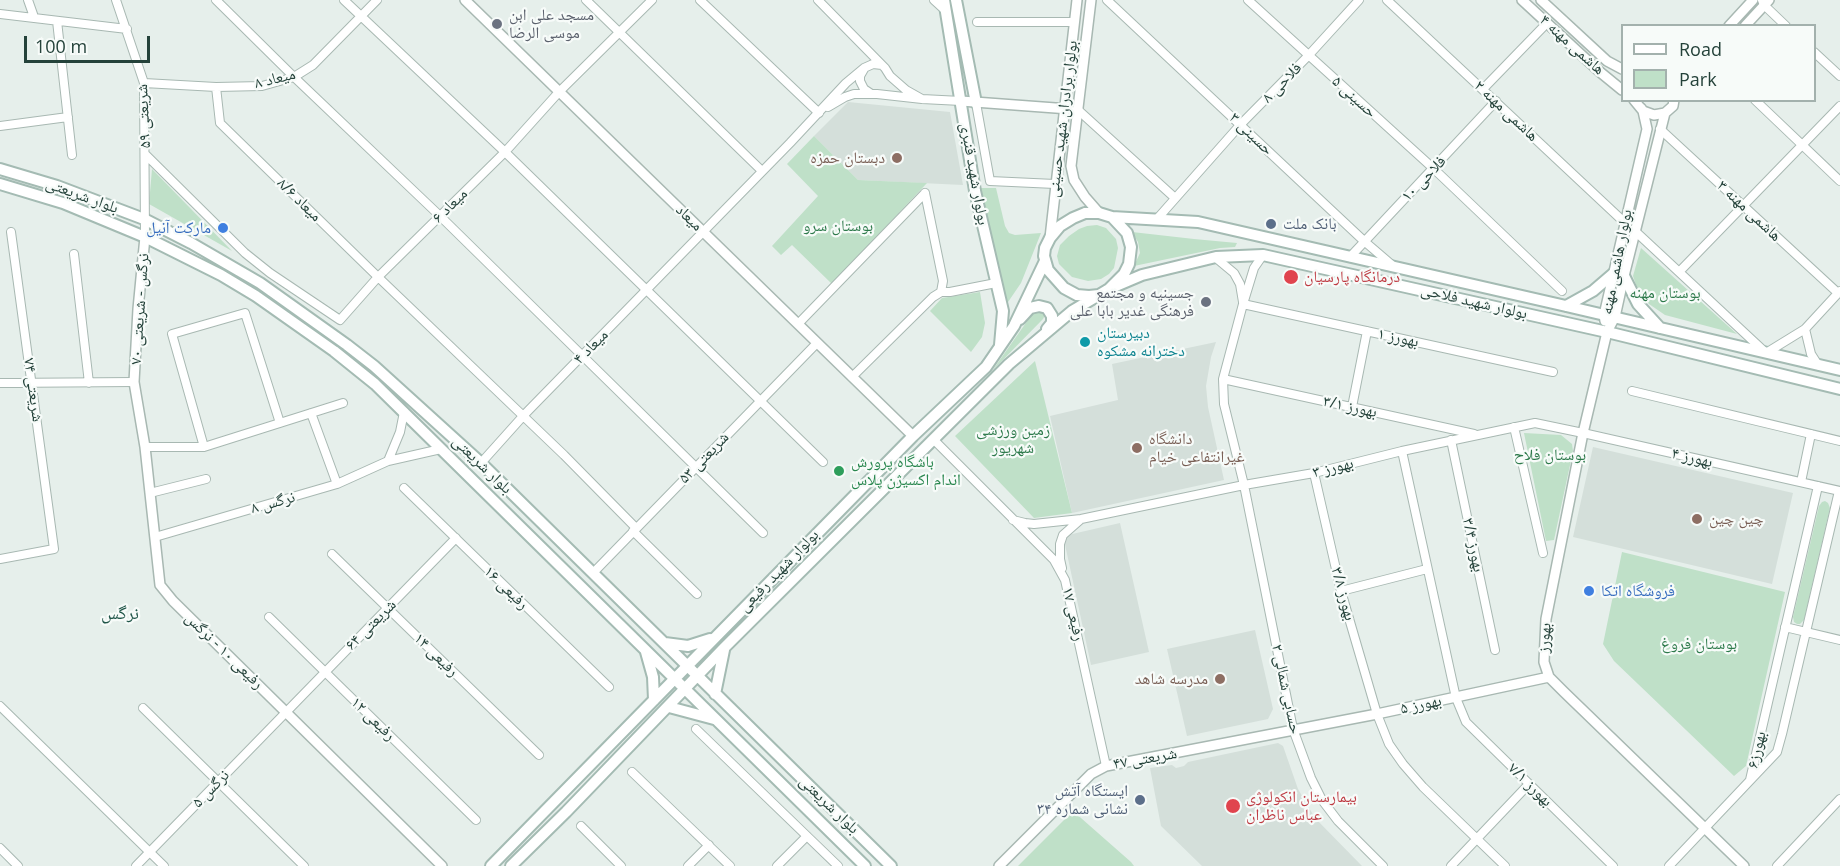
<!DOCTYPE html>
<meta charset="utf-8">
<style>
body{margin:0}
#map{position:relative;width:1840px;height:866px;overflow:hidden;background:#e6efeb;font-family:"Open Sans",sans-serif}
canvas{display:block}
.legend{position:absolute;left:1621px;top:24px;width:195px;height:78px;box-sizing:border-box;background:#f7fbf9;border:2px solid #a3b1ad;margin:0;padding:8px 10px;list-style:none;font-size:18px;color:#24423a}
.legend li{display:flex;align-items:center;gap:12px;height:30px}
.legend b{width:30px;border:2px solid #a3b1ad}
.scale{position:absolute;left:24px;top:36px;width:126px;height:27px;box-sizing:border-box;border:3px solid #24423a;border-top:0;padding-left:8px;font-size:18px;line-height:21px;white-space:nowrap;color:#24423a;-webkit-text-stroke:4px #f7fbf9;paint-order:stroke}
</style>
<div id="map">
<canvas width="1840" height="866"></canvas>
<ul class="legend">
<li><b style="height:8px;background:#fff"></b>Road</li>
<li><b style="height:16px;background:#bfe0c8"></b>Park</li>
</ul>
<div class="scale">100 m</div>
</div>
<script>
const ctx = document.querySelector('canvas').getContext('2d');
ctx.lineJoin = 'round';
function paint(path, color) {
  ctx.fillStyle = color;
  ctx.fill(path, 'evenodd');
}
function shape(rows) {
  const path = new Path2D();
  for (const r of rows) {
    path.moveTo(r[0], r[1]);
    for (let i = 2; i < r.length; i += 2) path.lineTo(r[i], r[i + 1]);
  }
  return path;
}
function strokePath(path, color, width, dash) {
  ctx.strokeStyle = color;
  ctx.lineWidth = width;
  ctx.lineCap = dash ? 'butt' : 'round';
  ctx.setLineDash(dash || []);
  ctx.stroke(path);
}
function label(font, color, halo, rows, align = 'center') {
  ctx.font = font + ' "Open Sans","Noto Naskh Arabic",sans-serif';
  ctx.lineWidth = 4.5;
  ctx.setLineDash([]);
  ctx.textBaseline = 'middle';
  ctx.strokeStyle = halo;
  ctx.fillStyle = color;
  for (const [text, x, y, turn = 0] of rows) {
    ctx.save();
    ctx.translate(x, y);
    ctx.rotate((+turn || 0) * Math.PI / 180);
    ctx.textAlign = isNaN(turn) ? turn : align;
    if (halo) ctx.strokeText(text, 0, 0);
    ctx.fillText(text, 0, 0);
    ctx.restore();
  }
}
paint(shape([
 [848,102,950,112,963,185,858,180,814,136],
 [1216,342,1211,357,1206,386,1208,407,1224,480,1072,513,1050,416,1118,400,1112,364],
 [1593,447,1793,493,1772,584,1573,537],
 [1120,523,1149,652,1091,665,1064,540,1068,535],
 [1255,630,1273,709,1268,719,1187,736,1167,649],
 [1278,743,1283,746,1298,789,1315,818,1362,866,1202,866,1161,826,1150,768,1172,765,1176,768,1184,766,1188,762]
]), '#d4dfda');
paint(shape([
 [814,136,858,180,927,183,832,284,792,245,781,255,772,246,818,196,787,164],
 [152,169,232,251,149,204],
 [980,188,996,188,1005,226,1009,233,1015,235,1041,233,1021,283,1006,305],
 [1097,225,1106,228,1116,239,1118,248,1114,268,1109,274,1101,279,1088,281,1072,277,1059,264,1057,256,1060,245,1069,236,1079,229,1087,226],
 [1132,232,1194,239,1237,243,1235,247,1220,248,1134,266,1140,253,1138,242],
 [1641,248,1737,334,1665,315,1649,304,1636,285,1633,276],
 [980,292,985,323,982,337,971,352,930,311,942,298],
 [1035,310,1044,311,1045,315,1043,319,992,371],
 [1035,361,1072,513,1034,518,955,436],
 [1524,433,1561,435,1572,444,1573,451,1554,540,1546,541],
 [1825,501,1828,503,1830,508,1804,620,1800,624,1797,624,1794,622,1793,617,1819,506,1822,502],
 [1622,552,1785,592,1746,766,1734,776,1614,661,1603,644],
 [1073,811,1131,862,1134,866,1018,866]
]), '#bfe0c8');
const minor = shape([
 [28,0,34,17],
 [116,0,144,83,145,237],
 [216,0,294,77,440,216,763,533],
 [344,0,505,152,823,462],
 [586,0,762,171],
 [700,0,819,113],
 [818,0,882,65],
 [934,0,946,11],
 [1107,0,1364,241,1392,265],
 [1248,0,1434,169,1562,291],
 [1387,0,1624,222],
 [1762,0,1764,5,1786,26],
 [0,14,127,29],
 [57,21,72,155],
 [977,22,1074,22],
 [1814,52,1840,76],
 [864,69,860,76,860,81,864,89,870,93],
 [144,83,216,87,262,86,294,77,313,65,377,0],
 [216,87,220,123,378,277,564,455,636,528,633,531,697,594],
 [1483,89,1547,23],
 [1755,100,1840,181],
 [976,103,990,181,1055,184],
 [828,107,845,97,854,94,877,94,922,99,961,101],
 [1077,109,1175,198],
 [0,126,68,117],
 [1660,129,1838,293],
 [146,155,245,253,270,273,340,320,378,277,505,152,559,92,652,0],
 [925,193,943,281,941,292],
 [1157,219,1241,124,1308,56,1359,0],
 [1635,231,1766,353,1805,329,1840,291],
 [74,254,89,383],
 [1263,255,1254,268,1243,304,1223,379,1224,404,1244,485,1293,729,1311,778,1322,800,1338,821,1383,866],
 [1350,257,1496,101],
 [1216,258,1234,273,1240,284,1243,302],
 [1679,272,1840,106],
 [941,292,950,292,996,283],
 [1243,304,1553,372],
 [798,324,925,193],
 [1805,329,1811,354,1818,365],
 [852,377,933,297,941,292],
 [1223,379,1474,434],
 [0,383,134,382],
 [1632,391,1840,441],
 [1352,407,1367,331],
 [311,413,337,484],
 [1514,427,1543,553],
 [934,440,1054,560,1065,580,1106,766],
 [1451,440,1495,650],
 [145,447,204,447,343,403],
 [204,447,172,334,245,313,280,423],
 [1402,451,1456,698,1466,722,1613,866],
 [388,461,400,432,404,412],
 [481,463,524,415,790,143,846,83,864,68,873,64,882,65,885,68,890,76,906,90,922,99],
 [1314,473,1341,591,1377,714,1389,744,1403,764,1423,787,1505,866],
 [1801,482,1811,434],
 [404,488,609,687],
 [150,493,206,479],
 [1013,520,1025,523,1034,524,1081,519,1244,485,1314,473,1402,451,1535,423,1583,433,1840,491],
 [155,537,337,484,388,461,441,449],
 [332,554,539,755],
 [0,559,54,549,11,232],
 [1062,568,1060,559,1060,544,1063,535,1080,520],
 [593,573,817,343],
 [1341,591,1427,569],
 [269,617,476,820],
 [1785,627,1840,640],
 [0,706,164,866],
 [143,708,304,866],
 [696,729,838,866],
 [632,772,730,866],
 [1750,780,1818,486],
 [581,826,621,866],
 [0,848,18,866],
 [136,866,456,538],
 [688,866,709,845],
 [777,866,807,836],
 [1451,866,1529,784],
 [1669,866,1777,752,1782,734,1839,491],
 [1777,866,1840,799]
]);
const tertiary = shape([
 [465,0,913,436],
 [1091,0,1071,166,1074,180,1085,197,1099,213],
 [1522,0,1600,72,1622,90],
 [1541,0,1607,61,1622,69],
 [1729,26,1753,0],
 [1745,26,1769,0],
 [961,101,1069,109],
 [1641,108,1643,111,1654,115,1665,113,1673,106,1674,100],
 [1665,113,1624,276,1615,317,1607,332,1583,433,1546,619,1544,662,1549,677,1564,692,1744,866],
 [145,237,138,309,134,382,145,447,160,585,173,601,442,866],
 [1050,238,1077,0],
 [1605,321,1604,315,1647,129,1643,111,1634,100],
 [999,866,1091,774,1106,766,1377,714,1549,677]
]);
const secondary = shape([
 [944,0,975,191,1003,311,1000,345],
 [956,0,976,103],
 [0,169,57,186,144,219,191,243,260,283,347,345,374,366,481,463,891,866],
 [0,184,63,203,145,237,221,275,256,296,334,351,375,384,865,866],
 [1085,213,1099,213,1112,217,1127,233,1131,247,1129,264,1124,274,1109,289,1099,295,1089,296,1077,295,1064,288,1048,270,1044,256,1045,248,1050,238,1060,226,1073,218,1085,213],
 [1112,217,1198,222,1566,306,1840,370],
 [1624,276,1638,304,1660,328],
 [1109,289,1142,275,1216,257,1263,255,1607,332,1840,389],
 [1566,306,1593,291,1614,273],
 [1020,319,1030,308,1039,306,1047,308,1052,316,1052,323,1047,329],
 [665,643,688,646,710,639],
 [646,652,653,677,654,700],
 [715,694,724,650],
 [669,707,714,719],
 [491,866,913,436,986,367,1014,326,1045,261],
 [511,866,566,812,724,648,1009,364,1072,311,1099,295]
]);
strokePath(minor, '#a8b8b2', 10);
strokePath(tertiary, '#a8b8b2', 12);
strokePath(secondary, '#a4bbb3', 14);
strokePath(minor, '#fff', 8);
strokePath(tertiary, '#fff', 9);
strokePath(secondary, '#fff', 10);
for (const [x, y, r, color] of [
 [497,24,6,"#6b7280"],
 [897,158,6,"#8d6e63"],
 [1271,224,6,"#5c6f8a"],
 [223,228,6,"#3f7fe0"],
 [1291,277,8,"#e0444e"],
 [1206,302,6,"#6b7280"],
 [1085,342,6,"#0f9aa8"],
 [1137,448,6,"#8d6e63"],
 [839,471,6,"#2e9e5b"],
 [1697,519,6,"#8d6e63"],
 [1589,591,6,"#3f7fe0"],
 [1220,679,6,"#8d6e63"],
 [1140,800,6,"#5c6f8a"],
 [1233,806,8,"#e0444e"]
]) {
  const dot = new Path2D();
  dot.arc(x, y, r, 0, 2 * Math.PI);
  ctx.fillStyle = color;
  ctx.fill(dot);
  strokePath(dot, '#f7fbf9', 2);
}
label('16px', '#5b616d', '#f7fbf9', [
 ["مسجد علی ابن",509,15],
 ["موسی الرضا",509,33],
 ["جسینیه و مجتمع",1194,293,"right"],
 ["فرهنگی غدیر بابا علی",1194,311,"right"]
], 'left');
label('16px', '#24423a', '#f7fbf9', [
 ["هاشمی مهنه ۴",1572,45,42],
 ["میعاد ۸",275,79,-14],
 ["فلاحی ۸",1282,83,-46],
 ["حسینی ۵",1354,97,42],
 ["هاشمی مهنه ۲",1506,111,43],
 ["شریعتی ۵۹",144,116,-93],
 ["بولوار برادران شهید حسینی",1063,119,-83],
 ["حسینی ۳",1251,134,44],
 ["بولوار شهید قنبری",974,174,80],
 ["فلاحی ۱۰",1424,179,-46],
 ["بلوار شریعتی",82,196,20],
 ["میعاد ۸/۶",299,200,44],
 ["میعاد ۶",450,206,-44],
 ["هاشمی مهنه ۳",1749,211,43],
 ["میعاد",689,218,44],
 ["بولوار هاشمی مهنه",1617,262,-79],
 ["بولوار شهید فلاحی",1474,302,13],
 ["نرگس - شریعتی ۷۰",140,309,-86],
 ["بهورز ۱",1398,338,12],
 ["میعاد ۴",591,347,-45],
 ["شریعتی ۷۴",33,390,82],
 ["بهورز ۳/۱",1350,407,12],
 ["شریعتی ۵۳",704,458,-46],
 ["بهورز ۴",1692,458,13],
 ["بلوار شریعتی",482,465,44],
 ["بهورز ۳",1333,468,-14],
 ["نرگس ۸",273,503,-16],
 ["بهورز ۳/۴",1473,545,78],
 ["بولوار شهید رفیعی",779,571,-46],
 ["رفیعی ۱۶",506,588,44],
 ["بهورز ۳/۸",1343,594,75],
 ["رفیعی ۱۷",1073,614,77],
 ["شریعتی ۶۴",371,625,-45],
 ["بهورز",1545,638,-86],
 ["رفیعی ۱۰ - نرگس",224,651,44],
 ["رفیعی ۱۴",436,655,44],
 ["حسابی شمالی ۲",1286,689,78],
 ["بهورز ۵",1421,705,-12],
 ["رفیعی ۱۲",373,719,44],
 ["بهورز۶",1757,750,-77],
 ["شریعتی ۴۷",1145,759,-10],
 ["بهورز ۷/۱",1530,785,44],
 ["نرگس ۵",211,789,-46],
 ["بلوار شریعتی",829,805,44]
]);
label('16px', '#785e54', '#f7fbf9', [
 ["دبستان حمزه",885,158],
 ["دانشگاه",1149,439,"left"],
 ["غیرانتفاعی خیام",1149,457,"left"],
 ["چین چین",1709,519,"left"],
 ["مدرسه شاهد",1208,679]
], 'right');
label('16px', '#4e5e75', '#f7fbf9', [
 ["بانک ملت",1283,224],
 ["ایستگاه آتش",1128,791,"right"],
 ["نشانی شماره ۳۴",1128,809,"right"]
], 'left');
label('16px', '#2d7a4b', '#f7fbf9', [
 ["بوستان سرو",838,226],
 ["بوستان مهنه",1665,293],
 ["زمین ورزشی",1013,430],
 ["شهریور",1013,448],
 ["بوستان فلاح",1550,455],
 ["بوستان فروغ",1699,644]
]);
label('16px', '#366cbe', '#f7fbf9', [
 ["مارکت آنیل",211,228],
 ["فروشگاه اتکا",1601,591,"left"]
], 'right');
label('16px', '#be3a42', '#f7fbf9', [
 ["درمانگاه پارسیان",1304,277],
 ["بیمارستان انکولوژی",1246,797],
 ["عباس ناظران",1246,815]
], 'left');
label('16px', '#0d838f', '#f7fbf9', [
 ["دبیرستان",1097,333],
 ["دخترانه مشکوه",1097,351]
], 'left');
label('16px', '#27864d', '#f7fbf9', [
 ["باشگاه پرورش",851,462],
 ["اندام اکسیژن پلاس",851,480]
], 'left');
label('18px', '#1f5548', '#f7fbf9', [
 ["نرگس",120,614]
]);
</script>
